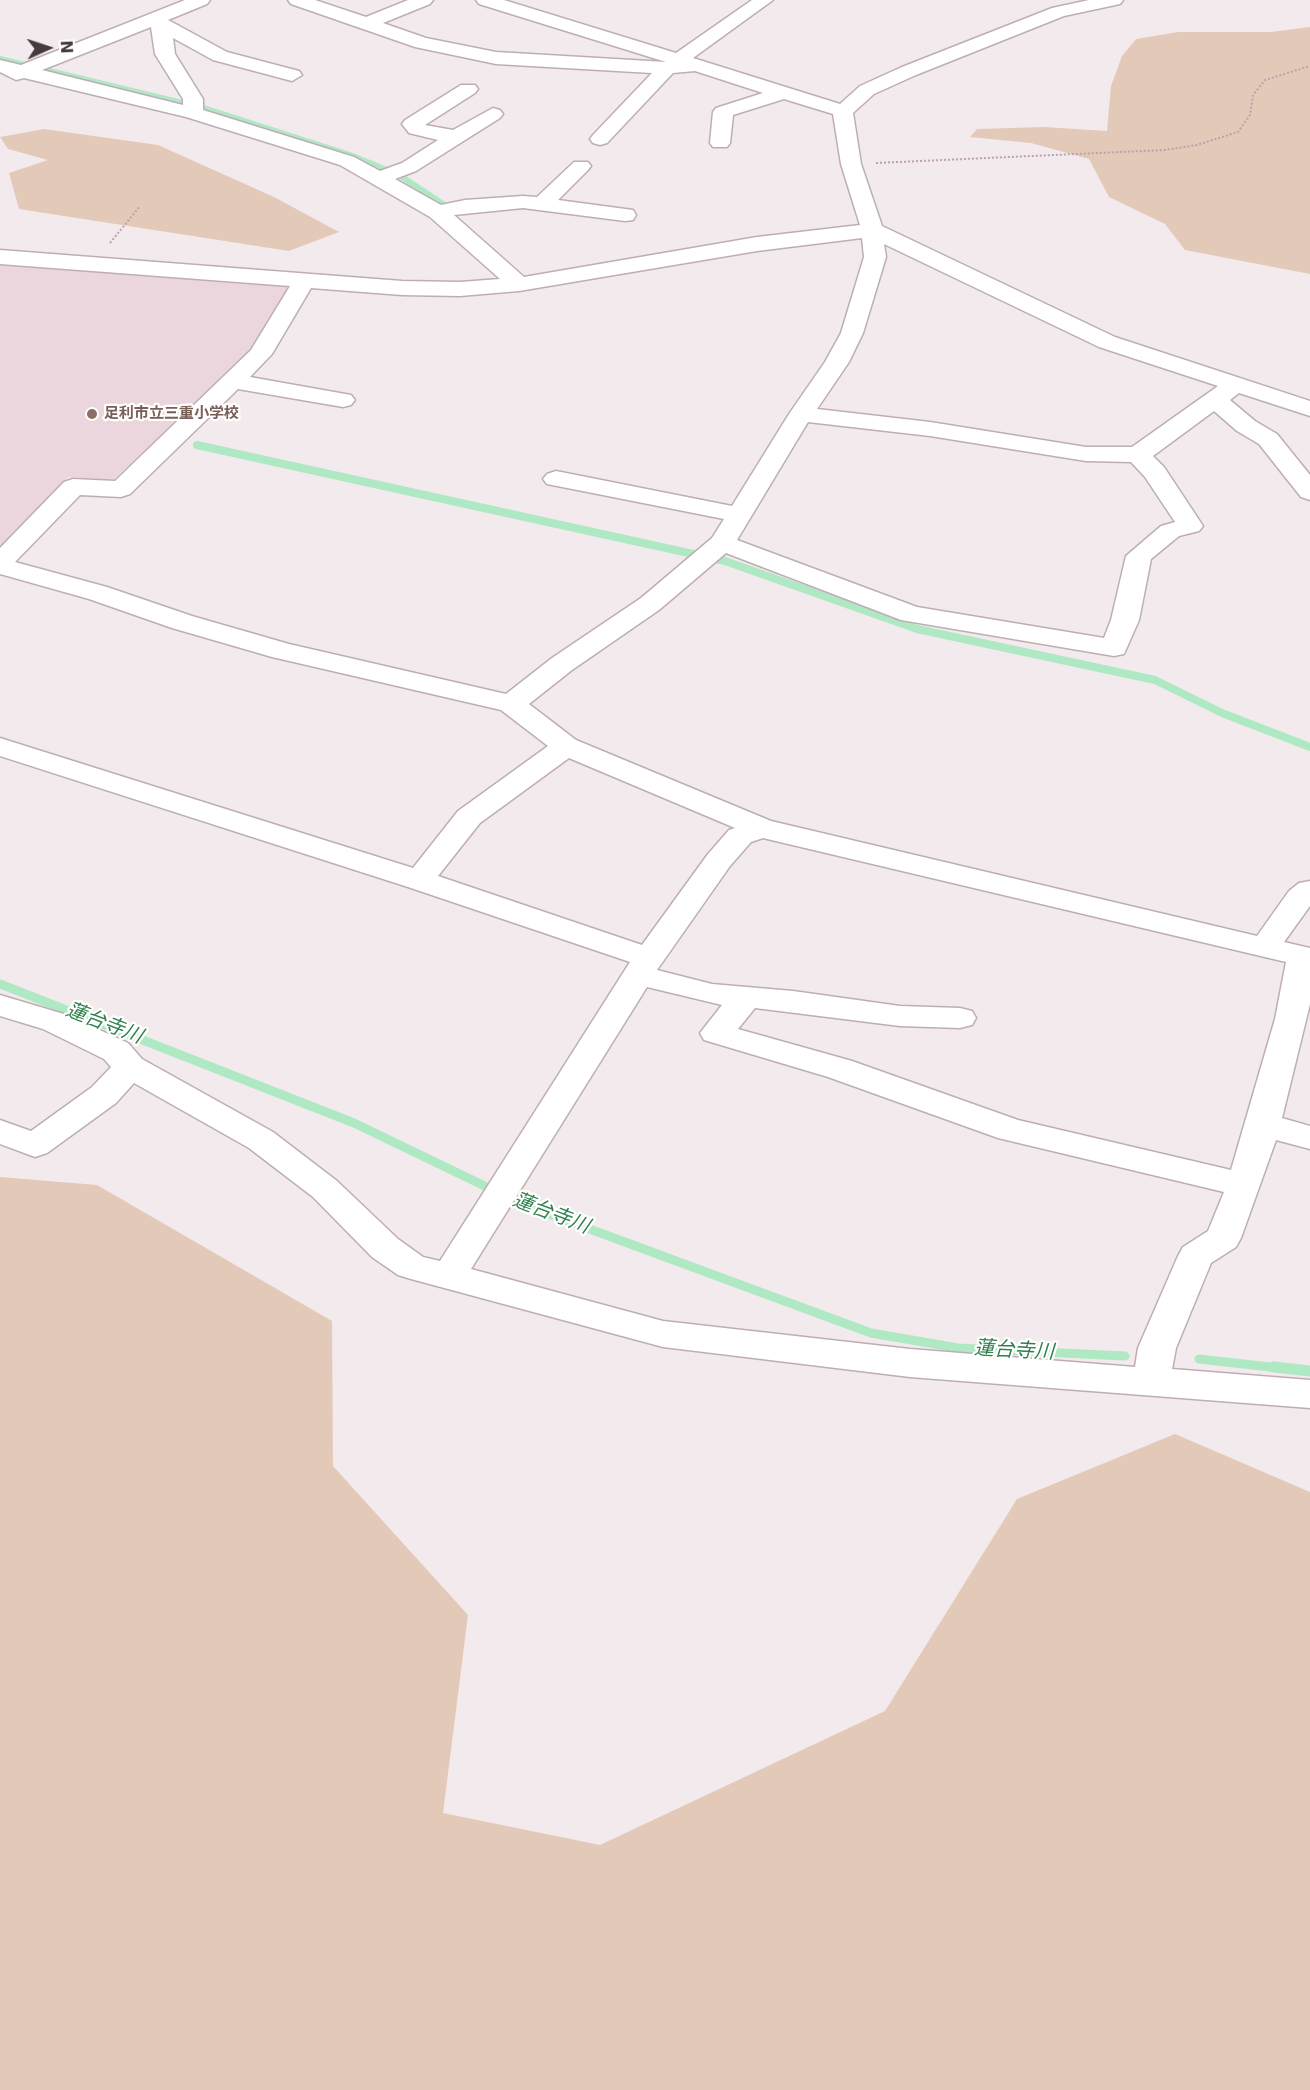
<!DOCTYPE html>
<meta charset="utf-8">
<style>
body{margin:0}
#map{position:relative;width:1310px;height:2090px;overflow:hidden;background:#f3eaed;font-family:"DejaVu Sans",sans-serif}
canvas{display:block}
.north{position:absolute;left:18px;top:18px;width:60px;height:60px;-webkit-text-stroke:4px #fff;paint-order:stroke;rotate:87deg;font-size:16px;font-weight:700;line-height:24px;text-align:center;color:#46393f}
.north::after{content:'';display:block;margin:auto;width:21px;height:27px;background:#46393f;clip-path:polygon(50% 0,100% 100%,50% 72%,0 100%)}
</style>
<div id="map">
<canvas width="1310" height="2090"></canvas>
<div class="north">N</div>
</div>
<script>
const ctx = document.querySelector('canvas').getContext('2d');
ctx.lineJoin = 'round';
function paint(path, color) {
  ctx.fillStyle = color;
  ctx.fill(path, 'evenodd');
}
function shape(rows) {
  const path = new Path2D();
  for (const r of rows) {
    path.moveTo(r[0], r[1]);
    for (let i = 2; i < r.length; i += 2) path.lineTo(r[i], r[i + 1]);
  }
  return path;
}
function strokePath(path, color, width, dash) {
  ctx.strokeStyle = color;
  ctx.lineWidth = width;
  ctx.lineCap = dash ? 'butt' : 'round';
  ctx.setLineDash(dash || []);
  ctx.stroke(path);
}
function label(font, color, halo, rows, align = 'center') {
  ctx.font = font + ' "DejaVu Sans","Noto Sans JP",sans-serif';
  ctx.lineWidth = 4.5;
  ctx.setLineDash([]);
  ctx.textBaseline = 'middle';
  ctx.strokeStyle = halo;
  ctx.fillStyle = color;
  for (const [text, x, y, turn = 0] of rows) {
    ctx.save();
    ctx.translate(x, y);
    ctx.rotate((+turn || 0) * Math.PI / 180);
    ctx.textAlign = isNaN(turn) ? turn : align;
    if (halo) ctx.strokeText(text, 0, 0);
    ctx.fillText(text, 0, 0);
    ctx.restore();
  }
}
paint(shape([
 [0,264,11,264,291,286,252,351,113,480,68,477,0,553]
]), '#ebd6dd');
paint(shape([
 [1310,27,1310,274,1185,250,1165,224,1109,197,1089,159,1031,143,970,137,977,129,1044,127,1107,131,1111,86,1122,56,1136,39,1178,32,1271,32],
 [44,129,158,145,274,197,339,232,289,251,19,209,9,173,48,160,8,149,0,137],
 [0,1177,97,1185,332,1321,333,1466,468,1615,443,1813,600,1845,885,1711,1017,1499,1175,1434,1310,1492,1310,2090,0,2090]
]), '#e3c9b8');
strokePath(shape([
 [0,59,207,109,350,155,399,175,443,204]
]), '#aee9c3', 6);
strokePath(shape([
 [197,445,725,561,917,629,1155,680,1222,713,1310,747]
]), '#aee9c3', 8);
strokePath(shape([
 [0,984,354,1123,522,1204,871,1333,958,1348,1125,1356],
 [1199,1359,1288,1369]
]), '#aee9c3', 9);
strokePath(shape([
 [1274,1367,1310,1371]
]), '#aee9c3', 11);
const minor = shape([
 [185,0,210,0,207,4,168,20,170,21,227,52,299,71,302,75,292,81,213,60,173,38,175,54,203,99,203,110,354,157,380,171,402,163,438,140,409,133,402,124,405,120,461,85,475,85,478,89,475,93,425,125,453,130,493,108,500,110,503,114,500,118,416,171,395,179,441,205,465,200,523,196,537,197,574,162,588,162,591,166,588,170,558,200,633,210,636,215,633,220,625,221,523,208,454,215,524,277,757,237,860,225,841,164,833,114,784,99,733,115,730,143,727,147,713,147,710,143,713,112,716,108,763,93,695,71,673,73,607,143,600,145,593,143,590,139,593,135,652,73,496,64,415,47,291,4,288,0,315,0,366,17,408,0,433,0,430,4,383,23,426,38,496,52,666,62,479,4,476,0,504,0,676,53,752,0,773,0,693,58,840,104,860,86,902,67,1052,8,1089,0,1123,0,1120,4,1064,16,916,75,874,94,853,113,861,164,882,226,1115,337,1310,401,1310,416,1239,393,1230,400,1255,421,1277,434,1310,475,1310,500,1301,497,1259,444,1237,431,1214,411,1153,456,1164,467,1203,526,1199,531,1179,536,1151,559,1139,620,1124,654,1114,656,901,620,726,553,659,610,572,670,529,704,576,740,771,821,1257,936,1289,891,1299,883,1310,881,1310,906,1284,942,1310,948,1310,1004,1282,1118,1310,1126,1310,1149,1276,1140,1241,1238,1236,1247,1211,1263,1176,1348,1172,1369,1310,1380,1310,1408,910,1377,663,1347,411,1279,398,1275,372,1257,313,1197,249,1148,134,1083,116,1103,47,1153,35,1157,0,1144,0,1120,31,1131,92,1087,111,1067,104,1059,43,1029,0,1016,0,995,67,1015,128,1043,142,1059,273,1132,337,1181,398,1239,423,1257,440,1261,630,962,408,887,0,756,0,738,413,868,458,811,548,746,501,710,272,657,172,628,89,599,0,574,0,548,64,482,73,479,115,481,251,350,290,286,0,264,0,250,402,281,460,282,500,279,430,217,340,165,186,117,24,78,16,80,0,72,0,60,21,65,185,0],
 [151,27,155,54,183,99,183,105,42,70,151,27],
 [862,238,864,257,841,333,825,362,789,414,732,506,556,471,547,474,543,479,547,484,724,519,712,538,641,598,552,658,506,694,289,644,192,616,107,587,15,562,80,495,121,497,130,494,238,389,343,407,351,405,355,400,351,395,250,377,272,354,311,288,402,295,460,296,519,291,757,251,862,238],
 [884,244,1099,347,1218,386,1132,447,1086,447,930,422,817,409,849,362,863,333,886,257,884,244],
 [808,422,930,436,1086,461,1131,462,1145,477,1175,522,1161,526,1126,556,1111,620,1104,638,917,607,737,540,808,422],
 [569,758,735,828,729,830,708,854,642,945,438,876,480,823,569,758],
 [763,838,1286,962,1275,1019,1231,1170,1018,1120,852,1061,738,1029,755,1008,900,1026,960,1028,972,1025,976,1018,972,1011,960,1008,900,1006,793,991,712,984,657,970,730,866,751,842,763,838],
 [647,987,722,1005,700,1033,704,1040,828,1077,998,1138,1224,1192,1208,1231,1183,1247,1178,1256,1138,1348,1135,1367,910,1349,663,1321,471,1269,647,987]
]);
strokePath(minor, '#beaeb4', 3);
strokePath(shape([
 [876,163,1165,150,1197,145,1238,132,1250,115,1253,95,1265,80,1310,66],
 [110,243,140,206]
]), '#bea0ac', 2, [2, 2]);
paint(minor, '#fff');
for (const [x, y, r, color] of [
 [92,414,6,"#8d6e63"]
]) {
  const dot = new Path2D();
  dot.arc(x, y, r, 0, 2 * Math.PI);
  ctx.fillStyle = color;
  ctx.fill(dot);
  strokePath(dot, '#fff', 2);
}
label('bold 15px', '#785e54', '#fff', [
 ["足利市立三重小学校",104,414]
], 'left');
label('italic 20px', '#328250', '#fff', [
 ["蓮台寺川",104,1024,21],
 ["蓮台寺川",551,1214,21],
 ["蓮台寺川",1014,1351,3]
]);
</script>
